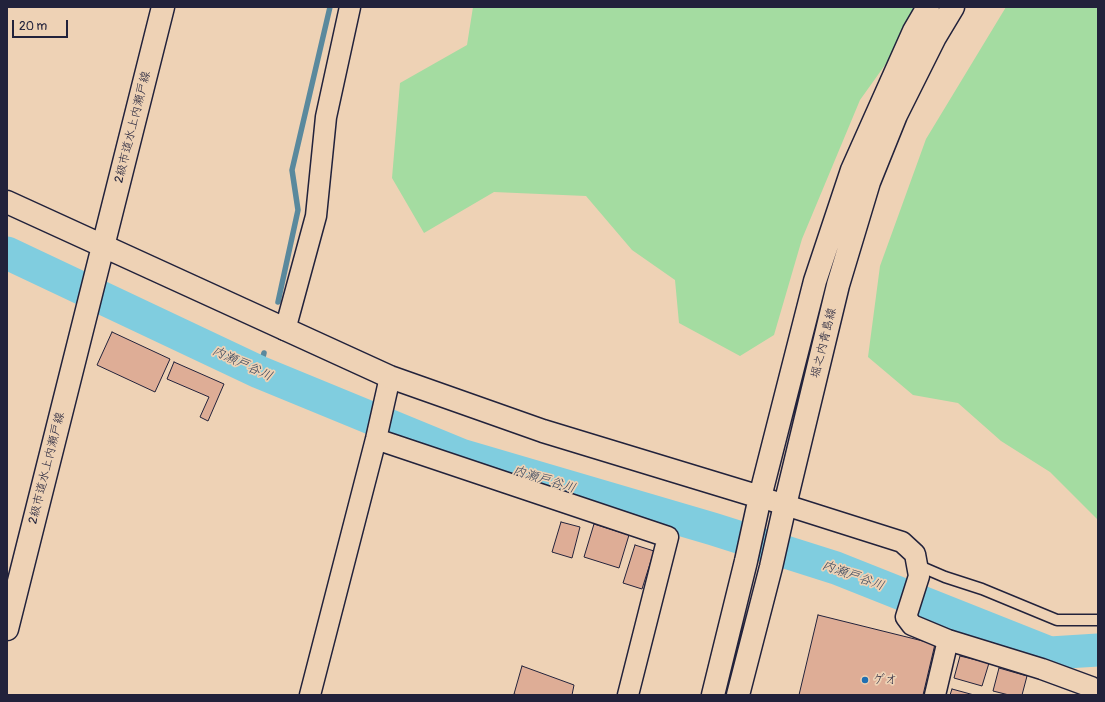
<!DOCTYPE html>
<meta charset="utf-8">
<style>
body{margin:0}
#map{position:relative;width:1105px;height:702px;overflow:hidden;background:#eed2b5;font-family:Pangolin,sans-serif}
canvas{display:block}
.frame{position:absolute;inset:0;border:8px solid #22223b;pointer-events:none}
.scale{position:absolute;left:12px;top:20px;width:56px;height:18px;box-sizing:border-box;border:2px solid #22223b;border-top:0;padding-left:5px;font-size:12px;line-height:14px;white-space:nowrap;color:#22223b;-webkit-text-stroke:3px #eed2b5;paint-order:stroke}
</style>
<div id="map">
<canvas width="1105" height="702"></canvas>
<div class="frame"></div>
<div class="scale">20 m</div>
</div>
<script>
const ctx = document.querySelector('canvas').getContext('2d');
ctx.lineJoin = 'round';
function paint(path, color) {
  ctx.fillStyle = color;
  ctx.fill(path, 'evenodd');
}
function shape(rows) {
  const path = new Path2D();
  for (const r of rows) {
    path.moveTo(r[0], r[1]);
    for (let i = 2; i < r.length; i += 2) path.lineTo(r[i], r[i + 1]);
  }
  return path;
}
function strokePath(path, color, width, dash) {
  ctx.strokeStyle = color;
  ctx.lineWidth = width;
  ctx.lineCap = dash ? 'butt' : 'round';
  ctx.setLineDash(dash || []);
  ctx.stroke(path);
}
function label(font, color, halo, rows, align = 'center') {
  ctx.font = font + ' Pangolin,"Klee One",sans-serif';
  ctx.lineWidth = 3.5;
  ctx.setLineDash([]);
  ctx.textBaseline = 'middle';
  ctx.strokeStyle = halo;
  ctx.fillStyle = color;
  for (const [text, x, y, turn = 0] of rows) {
    ctx.save();
    ctx.translate(x, y);
    ctx.rotate((+turn || 0) * Math.PI / 180);
    ctx.textAlign = isNaN(turn) ? turn : align;
    if (halo) ctx.strokeText(text, 0, 0);
    ctx.fillText(text, 0, 0);
    ctx.restore();
  }
}
paint(shape([
 [473,7,915,7,895,51,860,100,802,239,774,335,740,356,679,323,675,280,632,250,586,196,494,192,424,233,392,178,400,83,467,45],
 [1006,7,1098,7,1098,520,1050,472,1001,441,958,403,913,395,868,357,880,266,926,139]
]), '#a4dca1');
strokePath(shape([
 [278,302,298,210,292,170,330,7],
 [259,372,264,353]
]), '#5a899d', 5.5);
strokePath(shape([
 [7,253,259,372,461,455,713,529,836,568,1050,653,1098,650]
]), '#80cddf', 33);
const building = shape([
 [112,332,170,359,155,392,97,365,112,332],
 [174,362,224,384,208,421,200,417,209,397,167,379,174,362],
 [561,522,580,527,572,558,552,552,561,522],
 [594,524,629,535,619,568,584,557,594,524],
 [635,545,654,551,642,589,623,583,635,545],
 [818,615,935,644,923,695,799,695,818,615],
 [960,656,989,663,982,686,954,678,960,656],
 [522,666,574,685,572,695,518,695,514,694,522,666],
 [999,668,1027,676,1022,695,1009,695,993,691,999,668],
 [952,689,974,695,950,695,952,689]
]);
paint(building, '#dead96');
strokePath(building, '#22223b', 1);
const lane = shape([
 [917,565,945,577,982,589,1057,620,1098,620]
]);
const street = shape([
 [285,330,316,216,326,117,350,7],
 [376,439,668,537,628,695],
 [760,497,902,542,915,554,919,576,906,617,912,625,948,640,1042,669,1091,687,1098,691],
 [310,695,376,439,390,377],
 [935,695,948,640]
]);
const secondary = shape([
 [7,202,390,377,543,431,760,497],
 [7,629,163,7],
 [713,695,746,561,760,497,815,281,852,170,914,31,928,7],
 [738,695,771,567,785,505,838,285,869,182,896,115,935,37,953,7]
]);
strokePath(lane, '#22223b', 13);
strokePath(street, '#22223b', 23);
strokePath(secondary, '#22223b', 25);
strokePath(lane, '#eed2b5', 10);
strokePath(street, '#eed2b5', 20);
strokePath(secondary, '#eed2b5', 22);
for (const [x, y, r, color] of [
 [865,680,4,"#1f6fb2"]
]) {
  const dot = new Path2D();
  dot.arc(x, y, r, 0, 2 * Math.PI);
  ctx.fillStyle = color;
  ctx.fill(dot);
  strokePath(dot, '#eed2b5', 1.5);
}
label('12px', '#22223b', '#eed2b5', [
 ["2級市道水上内瀬戸線",133,127,-76],
 ["堀之内青島線",824,343,-76],
 ["2級市道水上内瀬戸線",47,468,-76]
]);
label('12px', '#22223b', '#eed2b5', [
 ["ゲオ",873,680]
], 'left');
label('italic 13px', '#35445c', '#eed2b5', [
 ["内瀬戸谷川",242,364,25],
 ["内瀬戸谷川",544,480,17],
 ["内瀬戸谷川",853,576,20]
]);
</script>
